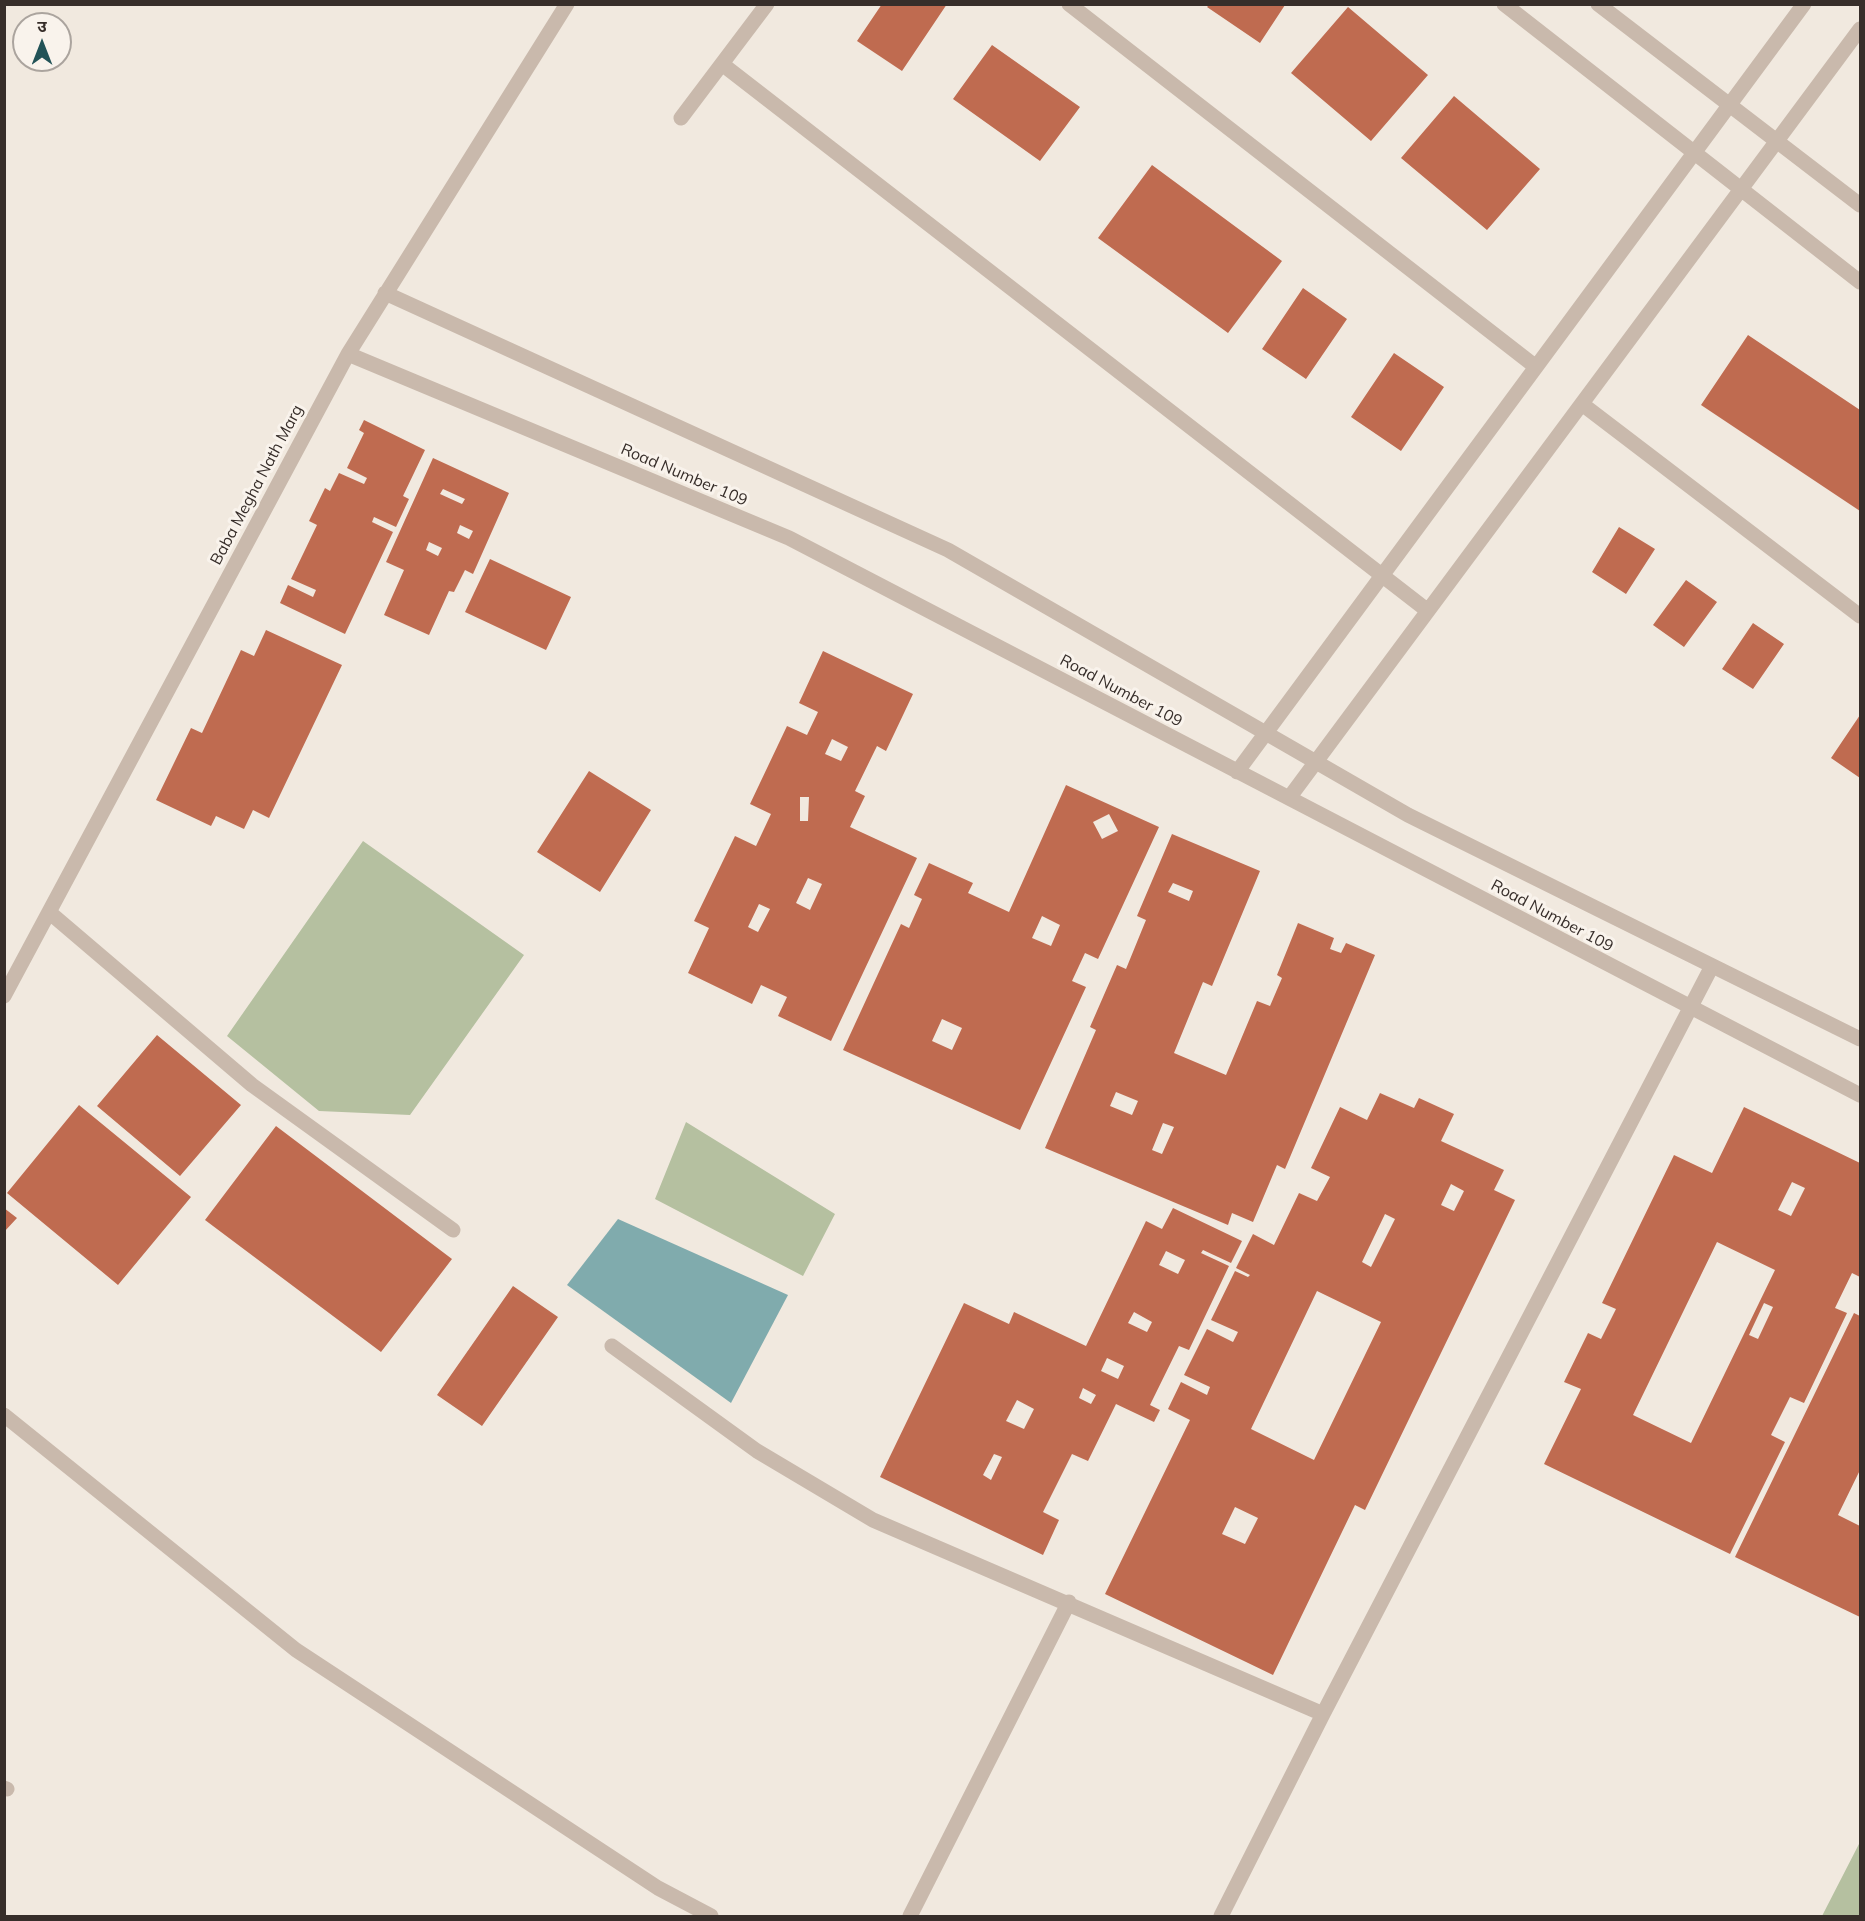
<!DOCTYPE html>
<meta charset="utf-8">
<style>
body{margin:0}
#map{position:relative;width:1865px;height:1921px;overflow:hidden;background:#f1e9df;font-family:Mulish,"Noto Sans Devanagari",sans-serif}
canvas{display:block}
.frame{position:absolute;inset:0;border:6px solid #372e2a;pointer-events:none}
.north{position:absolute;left:12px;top:12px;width:60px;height:60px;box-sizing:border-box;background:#f9f3ec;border:2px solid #aba49e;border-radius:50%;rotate:0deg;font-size:16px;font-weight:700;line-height:24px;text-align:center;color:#372e2a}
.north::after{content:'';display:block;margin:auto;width:21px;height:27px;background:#225357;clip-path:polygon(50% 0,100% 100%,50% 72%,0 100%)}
</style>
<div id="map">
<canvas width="1865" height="1921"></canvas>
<div class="frame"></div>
<div class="north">उ</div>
</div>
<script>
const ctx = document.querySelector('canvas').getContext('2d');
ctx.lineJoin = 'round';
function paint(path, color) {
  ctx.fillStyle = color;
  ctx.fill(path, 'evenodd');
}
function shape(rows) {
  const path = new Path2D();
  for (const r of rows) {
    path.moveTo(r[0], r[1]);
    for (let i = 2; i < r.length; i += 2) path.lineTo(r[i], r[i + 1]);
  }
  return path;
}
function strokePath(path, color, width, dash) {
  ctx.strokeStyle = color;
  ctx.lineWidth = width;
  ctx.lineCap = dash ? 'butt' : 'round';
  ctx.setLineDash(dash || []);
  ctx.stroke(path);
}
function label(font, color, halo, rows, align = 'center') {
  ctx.font = font + ' Mulish,sans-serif';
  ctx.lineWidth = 6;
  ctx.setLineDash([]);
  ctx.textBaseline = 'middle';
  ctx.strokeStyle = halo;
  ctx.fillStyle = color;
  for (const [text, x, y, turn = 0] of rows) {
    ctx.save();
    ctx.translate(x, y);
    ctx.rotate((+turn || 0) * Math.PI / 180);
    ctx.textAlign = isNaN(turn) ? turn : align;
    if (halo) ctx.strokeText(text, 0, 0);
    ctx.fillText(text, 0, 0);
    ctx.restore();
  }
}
paint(shape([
 [363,841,524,955,410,1115,319,1111,227,1036],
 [686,1122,835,1214,803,1276,655,1199],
 [1860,1842,1860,1916,1822,1916]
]), '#b5c0a0');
paint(shape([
 [618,1219,788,1295,731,1403,567,1285]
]), '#80abad');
paint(shape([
 [882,4,947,4,902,71,857,41],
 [1209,5,1285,5,1260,43,1207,7],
 [1348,7,1428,75,1371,141,1291,73],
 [992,45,1080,107,1040,161,953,99],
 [1454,96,1540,169,1487,230,1401,158],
 [1152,165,1282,261,1228,333,1098,238],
 [1303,288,1347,319,1306,379,1262,349],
 [1748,335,1860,410,1860,511,1701,405],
 [1394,353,1444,387,1401,451,1351,417],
 [364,420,425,450,403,496,409,499,396,527,374,517,372,522,393,532,345,634,280,603,288,585,313,597,316,590,291,579,317,525,309,521,325,488,330,491,339,473,364,484,367,478,347,468,364,433,359,430],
 [433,458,509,493,473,574,465,570,454,592,449,591,429,635,384,615,404,570,386,562],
 [443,489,465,499,462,504,440,494],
 [460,525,473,531,469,539,457,533],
 [429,542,442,548,438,556,426,550],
 [1619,527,1655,549,1626,594,1592,572],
 [490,559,571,597,546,650,465,612],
 [1686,580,1717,602,1684,647,1653,625],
 [1753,623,1784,644,1753,689,1722,669],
 [266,630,342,665,269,818,253,810,244,829,216,816,211,826,156,800,191,728,202,733,241,650,254,656],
 [823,651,913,694,886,751,877,746,855,791,865,796,850,827,917,858,831,1041,778,1016,787,997,761,985,752,1004,688,973,709,928,694,921,735,836,756,846,771,814,750,804,787,726,807,735,818,712,799,703],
 [832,739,848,747,841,761,825,754],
 [800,797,809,797,808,821,800,821],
 [808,878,822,884,810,910,796,903],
 [759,904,770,909,758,932,748,927],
 [1860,715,1860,778,1831,758],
 [589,771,651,810,600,892,537,852],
 [1066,785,1159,827,1098,959,1085,953,1072,981,1086,987,1020,1130,843,1050,901,924,909,928,922,899,914,895,929,863,973,883,968,893,1009,912],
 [1109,814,1118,831,1102,839,1093,822],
 [1042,916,1060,925,1051,946,1032,938],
 [942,1019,962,1028,952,1050,932,1041],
 [1172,834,1260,871,1212,986,1203,982,1174,1053,1226,1075,1257,1001,1270,1006,1282,978,1277,975,1298,923,1334,938,1330,949,1341,953,1346,943,1375,955,1285,1169,1277,1165,1253,1222,1232,1213,1228,1225,1045,1148,1096,1030,1090,1027,1117,965,1126,969,1146,920,1137,916],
 [1173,883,1193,891,1189,901,1168,892],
 [1116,1092,1138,1101,1132,1115,1110,1106],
 [1163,1123,1174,1127,1162,1154,1152,1150],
 [157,1035,241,1105,180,1176,97,1106],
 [1380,1093,1414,1108,1419,1098,1454,1114,1441,1141,1504,1170,1494,1190,1515,1200,1365,1510,1355,1505,1273,1675,1105,1594,1190,1420,1168,1409,1181,1382,1207,1395,1210,1387,1184,1375,1207,1329,1233,1342,1238,1332,1211,1320,1235,1271,1248,1277,1250,1275,1236,1268,1253,1234,1274,1245,1299,1193,1317,1201,1330,1177,1311,1168,1340,1107,1367,1120],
 [1451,1184,1464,1191,1454,1211,1441,1205],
 [1385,1214,1395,1219,1371,1267,1362,1262],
 [1317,1291,1381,1322,1314,1460,1251,1429],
 [1235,1507,1258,1518,1245,1544,1222,1534],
 [79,1105,191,1197,118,1285,7,1193],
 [1744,1107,1860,1163,1860,1277,1852,1273,1835,1308,1847,1313,1804,1403,1790,1397,1771,1435,1785,1442,1730,1554,1544,1464,1581,1389,1564,1382,1588,1333,1601,1339,1616,1309,1602,1303,1674,1155,1712,1173],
 [1792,1182,1805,1188,1791,1216,1778,1210],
 [1717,1242,1775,1270,1691,1443,1633,1415],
 [1764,1303,1773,1307,1758,1339,1749,1335],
 [276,1126,452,1259,381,1352,205,1220],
 [4,1208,17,1218,4,1232],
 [1173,1208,1242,1241,1231,1263,1203,1250,1201,1253,1229,1266,1189,1350,1179,1346,1150,1405,1160,1410,1154,1422,1116,1404,1088,1461,1072,1454,1043,1512,1059,1520,1043,1555,880,1477,964,1303,1009,1324,1014,1312,1086,1346,1146,1221,1162,1229],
 [1166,1251,1185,1260,1178,1274,1159,1265],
 [1134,1312,1152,1322,1147,1332,1128,1323],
 [1107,1358,1124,1366,1118,1379,1101,1371],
 [1083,1388,1096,1395,1091,1404,1079,1398],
 [1017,1400,1034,1409,1024,1429,1006,1421],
 [994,1454,1002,1457,991,1480,983,1475],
 [513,1286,558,1317,482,1426,437,1395],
 [1854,1313,1860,1316,1860,1470,1838,1515,1860,1526,1860,1617,1735,1557]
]), '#bf6b50');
strokePath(shape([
 [1069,4,1536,367],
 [1504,4,1860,282],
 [1598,4,1860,205],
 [722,64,1428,611],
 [681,118,767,4],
 [385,293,948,550,1408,815,1860,1039],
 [348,354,789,538,1860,1095],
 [1582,404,1860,616],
 [1237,772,1804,4],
 [1289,798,1860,29],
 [49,912,252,1085,453,1230],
 [4,996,348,354,567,4],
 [612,1346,757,1451,873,1520,1323,1714],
 [4,1415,296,1650,658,1888,711,1916],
 [4,1788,7,1789],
 [910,1916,1069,1602],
 [1221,1916,1323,1714,1712,966]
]), '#c9b9ac', 15);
label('16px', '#372e2a', '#f9f3ec', [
 ["Road Number 109",684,475,23],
 ["Baba Megha Nath Marg",257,485,-62],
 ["Road Number 109",1121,691,28],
 ["Road Number 109",1552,916,28]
]);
</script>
